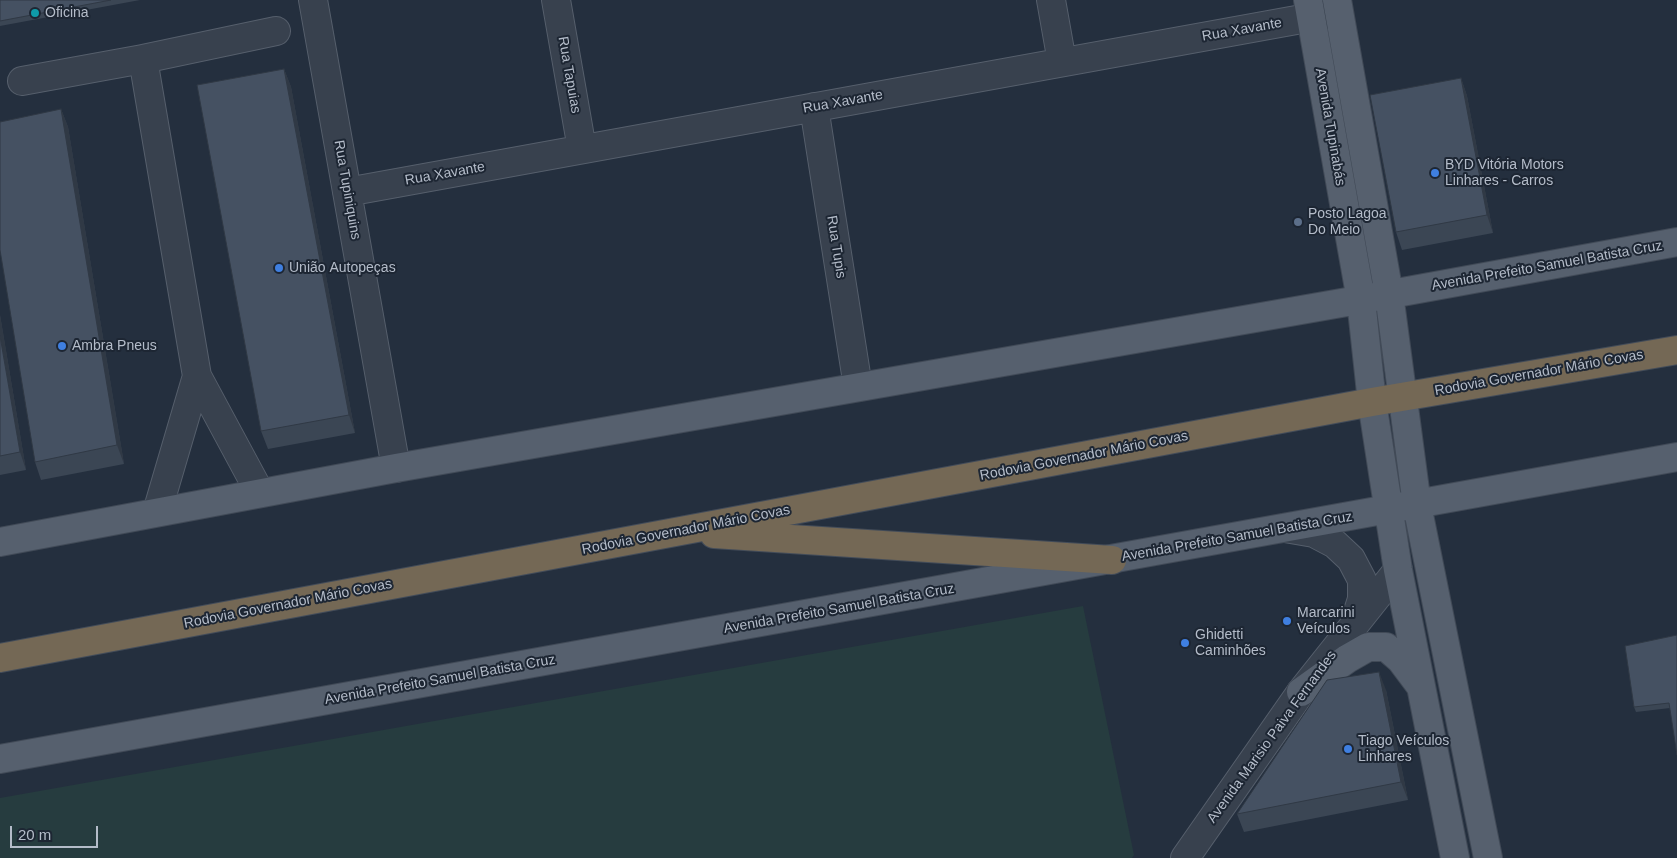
<!DOCTYPE html>
<meta charset="utf-8">
<style>
body{margin:0}
#map{position:relative;width:1677px;height:858px;overflow:hidden;background:#242f3e;font-family:Arial,sans-serif}
canvas{display:block}
.scale{position:absolute;left:10px;top:826px;width:88px;height:22px;box-sizing:border-box;border:2px solid #b4bcc9;border-top:0;padding-left:6px;font-size:15px;line-height:18px;white-space:nowrap;color:#b4bcc9;-webkit-text-stroke:4px #1d2633;paint-order:stroke}
</style>
<div id="map">
<canvas width="1677" height="858"></canvas>
<div class="scale">20 m</div>
</div>
<script>
const ctx = document.querySelector('canvas').getContext('2d');
ctx.lineJoin = 'round';
function paint(path, color) {
  ctx.fillStyle = color;
  ctx.fill(path, 'evenodd');
}
function shape(rows) {
  const path = new Path2D();
  for (const r of rows) {
    path.moveTo(r[0], r[1]);
    for (let i = 2; i < r.length; i += 2) path.lineTo(r[i], r[i + 1]);
  }
  return path;
}
function strokePath(path, color, width, dash) {
  ctx.strokeStyle = color;
  ctx.lineWidth = width;
  ctx.lineCap = dash ? 'butt' : 'round';
  ctx.setLineDash(dash || []);
  ctx.stroke(path);
}
function label(font, color, halo, rows, align = 'center') {
  ctx.font = font + ' Arial,sans-serif';
  ctx.lineWidth = 4;
  ctx.setLineDash([]);
  ctx.textBaseline = 'middle';
  ctx.strokeStyle = halo;
  ctx.fillStyle = color;
  for (const [text, x, y, turn = 0] of rows) {
    ctx.save();
    ctx.translate(x, y);
    ctx.rotate((+turn || 0) * Math.PI / 180);
    ctx.textAlign = isNaN(turn) ? turn : align;
    if (halo) ctx.strokeText(text, 0, 0);
    ctx.fillText(text, 0, 0);
    ctx.restore();
  }
}
paint(shape([
 [1083,606,1134,855,1132,858,0,858,0,798]
]), '#263c3f');
const minor = shape([
 [313,0,396,468],
 [556,0,582,149],
 [1051,0,1062,62],
 [22,81,143,59],
 [814,107,858,387],
 [347,192,1335,13],
 [260,493,197,376,143,59,276,31],
 [157,512,197,376],
 [1285,528,1314,533,1335,544,1351,559,1362,580,1362,599,1355,621],
 [1185,858,1301,692,1398,570]
]);
const major = shape([
 [1308,0,1361,300,1372,402,1398,570,1455,858],
 [1337,0,1389,294,1417,505,1488,858],
 [0,542,396,468,1347,302,1677,242],
 [1301,692,1347,659,1368,647,1386,647,1401,660,1419,684],
 [0,759,1677,457]
]);
const highway = shape([
 [714,534,1112,560],
 [0,658,1372,402,1677,350]
]);
strokePath(minor, '#565f6c', 30);
strokePath(major, '#414a57', 30);
strokePath(highway, '#434c59', 30);
strokePath(minor, '#38414e', 28);
strokePath(major, '#56606e', 28);
strokePath(highway, '#746855', 28);
paint(shape([
 [0,0,140,0,0,26],
 [284,69,291,87,355,433,268,449,261,431],
 [1461,78,1467,96,1493,233,1402,250,1396,232],
 [61,109,68,127,124,464,41,480,35,462],
 [0,315,26,470,0,475],
 [1677,635,1670,708,1636,712,1634,707],
 [1386,690,1408,800,1244,832,1237,814]
]), '#3b4654');
paint(shape([
 [284,69,291,87,355,433,349,415],
 [1461,78,1467,96,1493,233,1487,215],
 [61,109,68,127,124,464,117,445],
 [0,315,26,470,20,452,0,336],
 [1379,672,1386,690,1408,800,1401,782]
]), '#303945');
const building = shape([
 [0,0,111,0,0,21,0,0],
 [284,69,349,415,261,431,197,85,284,69],
 [1461,78,1487,215,1396,232,1370,95,1461,78],
 [61,109,117,445,35,462,0,250,0,122,61,109],
 [0,336,20,452,0,456,0,336],
 [1677,635,1677,755,1669,703,1634,707,1625,646,1677,635],
 [1379,672,1401,782,1237,814,1327,680,1379,672]
]);
paint(building, '#455162');
strokePath(building, '#303945', 1);
for (const [x, y, r, color] of [
 [35,13,5,"#0f9aa8"],
 [1435,173,5,"#3f7fe0"],
 [1298,222,5,"#5c6f8a"],
 [279,268,5,"#3f7fe0"],
 [62,346,5,"#3f7fe0"],
 [1287,621,5,"#3f7fe0"],
 [1185,643,5,"#3f7fe0"],
 [1348,749,5,"#3f7fe0"]
]) {
  const dot = new Path2D();
  dot.arc(x, y, r, 0, 2 * Math.PI);
  ctx.fillStyle = color;
  ctx.fill(dot);
  strokePath(dot, '#1d2633', 2);
}
label('14px', '#b4bcc9', '#1d2633', [
 ["Oficina",45,13],
 ["BYD Vitória Motors",1445,165],
 ["Linhares - Carros",1445,181],
 ["Posto Lagoa",1308,214],
 ["Do Meio",1308,230],
 ["União Autopeças",289,268],
 ["Ambra Pneus",72,346],
 ["Marcarini",1297,613],
 ["Veículos",1297,629],
 ["Ghidetti",1195,635],
 ["Caminhões",1195,651],
 ["Tiago Veículos",1358,741],
 ["Linhares",1358,757]
], 'left');
label('14px', '#b4bcc9', '#1d2633', [
 ["Rua Xavante",1242,30,-10],
 ["Rua Tapuias",569,75,80],
 ["Rua Xavante",843,102,-10],
 ["Avenida Tupinabás",1330,127,80],
 ["Rua Xavante",445,174,-10],
 ["Rua Tupiniquins",347,190,80],
 ["Rua Tupis",836,247,81],
 ["Avenida Prefeito Samuel Batista Cruz",1547,266,-10],
 ["Rodovia Governador Mário Covas",1539,373,-10],
 ["Rodovia Governador Mário Covas",1084,456,-11],
 ["Rodovia Governador Mário Covas",686,530,-11],
 ["Avenida Prefeito Samuel Batista Cruz",1237,537,-10],
 ["Rodovia Governador Mário Covas",288,604,-11],
 ["Avenida Prefeito Samuel Batista Cruz",839,609,-10],
 ["Avenida Prefeito Samuel Batista Cruz",440,680,-10],
 ["Avenida Marisio Paiva Fernandes",1272,737,-54]
]);
</script>
